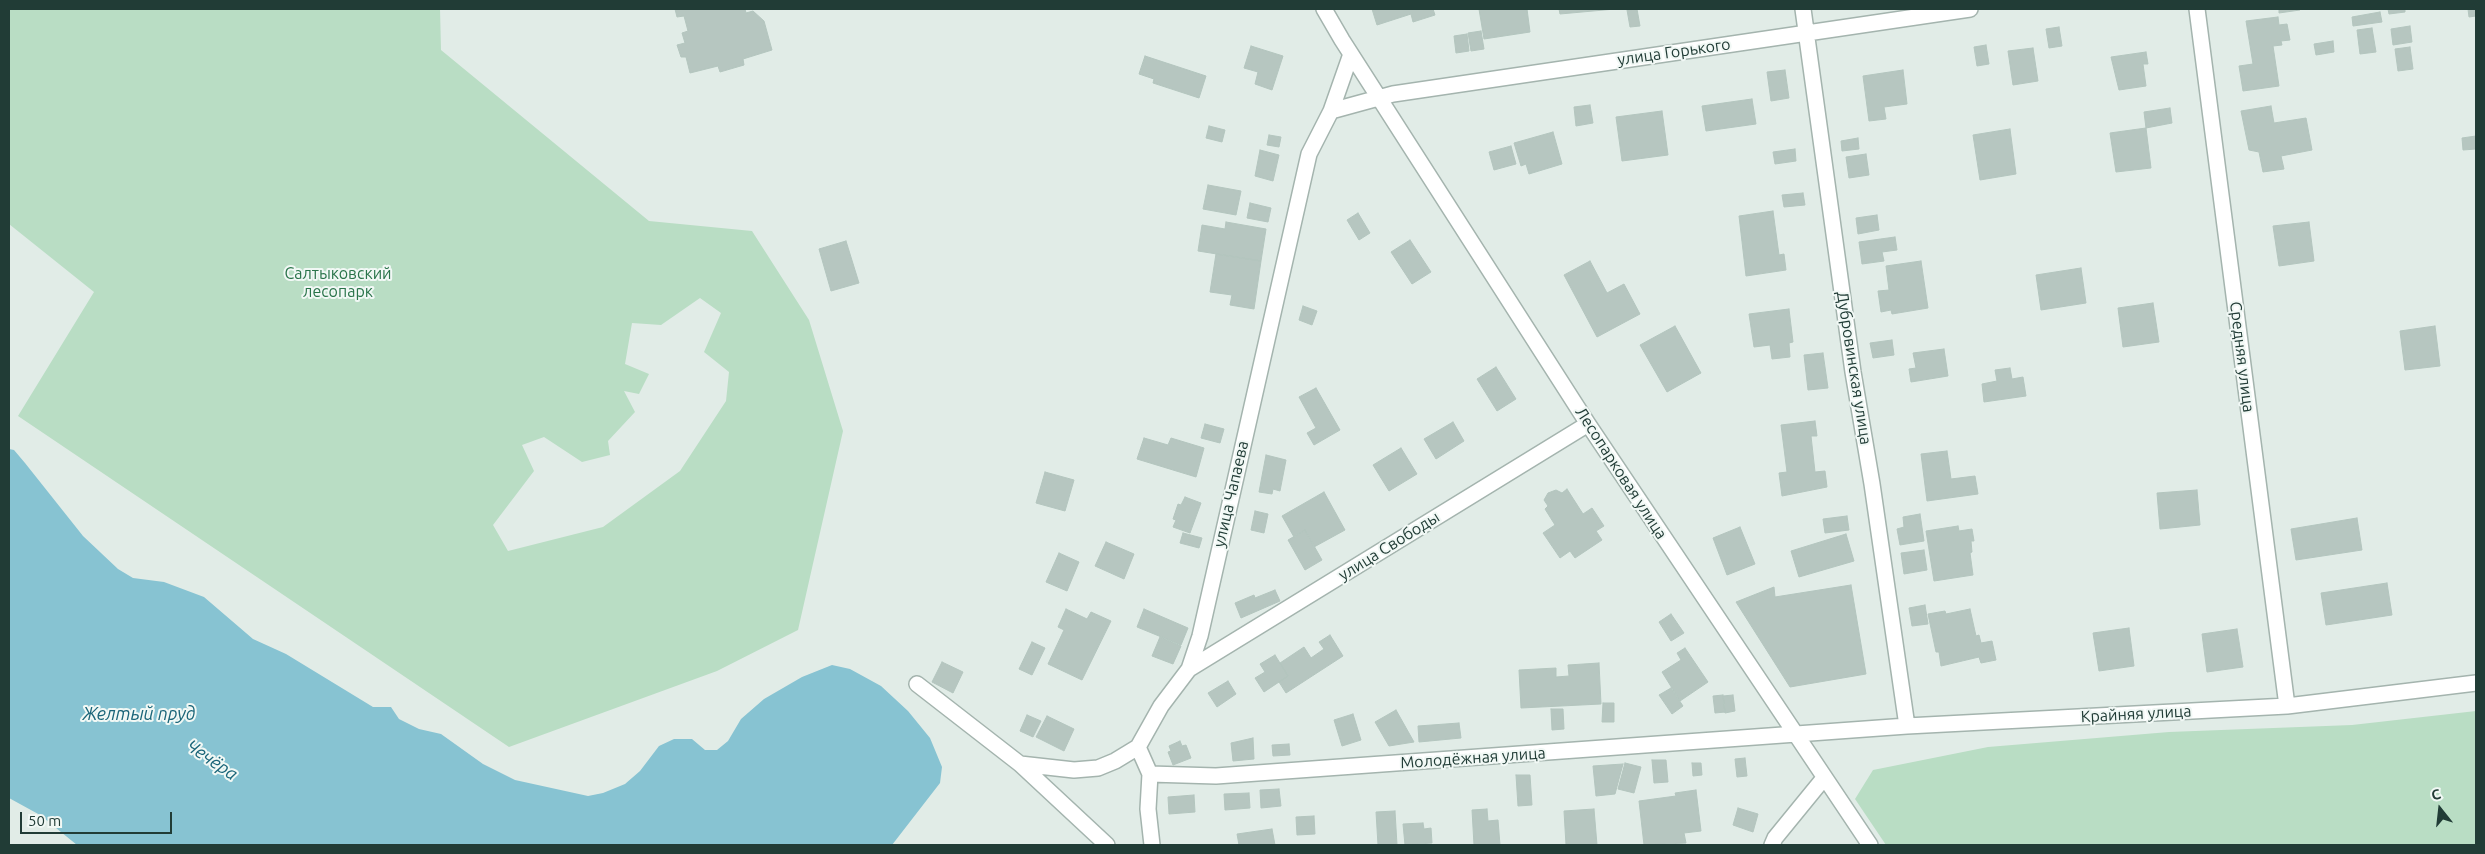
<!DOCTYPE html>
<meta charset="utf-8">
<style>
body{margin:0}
#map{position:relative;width:2485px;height:854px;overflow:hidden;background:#e1ece7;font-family:Ubuntu,sans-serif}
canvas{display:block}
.frame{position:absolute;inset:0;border:10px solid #213c36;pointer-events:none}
.north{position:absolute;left:2415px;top:784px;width:50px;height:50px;-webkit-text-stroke:4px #f1f8f5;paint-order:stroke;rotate:344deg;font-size:14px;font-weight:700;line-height:20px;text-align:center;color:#213c36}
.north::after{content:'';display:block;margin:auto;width:18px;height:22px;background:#213c36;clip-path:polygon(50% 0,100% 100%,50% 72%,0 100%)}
.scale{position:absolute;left:20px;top:812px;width:152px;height:22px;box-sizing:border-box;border:2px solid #213c36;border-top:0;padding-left:6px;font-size:15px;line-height:18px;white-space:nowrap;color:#213c36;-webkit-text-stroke:4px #f1f8f5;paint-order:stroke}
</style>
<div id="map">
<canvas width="2485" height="854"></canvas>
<div class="frame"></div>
<div class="north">С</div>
<div class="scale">50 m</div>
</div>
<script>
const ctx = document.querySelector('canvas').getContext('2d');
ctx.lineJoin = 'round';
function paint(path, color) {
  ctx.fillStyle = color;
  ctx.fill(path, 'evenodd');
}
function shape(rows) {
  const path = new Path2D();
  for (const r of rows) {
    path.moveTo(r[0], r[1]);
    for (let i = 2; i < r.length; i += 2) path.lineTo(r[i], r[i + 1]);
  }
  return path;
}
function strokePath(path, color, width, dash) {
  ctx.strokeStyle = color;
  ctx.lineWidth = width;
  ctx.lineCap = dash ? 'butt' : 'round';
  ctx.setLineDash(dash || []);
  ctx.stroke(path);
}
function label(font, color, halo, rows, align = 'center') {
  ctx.font = font + ' Ubuntu,sans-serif';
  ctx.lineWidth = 4;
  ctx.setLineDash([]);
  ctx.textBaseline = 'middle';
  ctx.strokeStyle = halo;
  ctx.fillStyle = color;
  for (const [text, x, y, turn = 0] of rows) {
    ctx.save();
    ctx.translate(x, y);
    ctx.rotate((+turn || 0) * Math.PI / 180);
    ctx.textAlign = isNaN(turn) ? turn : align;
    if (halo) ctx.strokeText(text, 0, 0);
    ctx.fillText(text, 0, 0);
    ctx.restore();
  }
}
paint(shape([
 [9,9,440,9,441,50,649,221,752,231,809,320,843,431,798,630,717,671,509,747,18,416,94,292,9,224],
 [700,298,721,313,704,352,729,372,726,401,680,471,603,527,508,551,493,525,534,471,522,445,544,437,582,462,610,455,608,441,635,412,624,391,639,394,649,374,625,364,632,323,661,325],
 [2476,711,2476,845,1886,845,1855,799,1873,770,1988,747,2169,732,2352,725]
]), '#b9ddc4');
paint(shape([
 [9,449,14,450,25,463,83,536,118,569,133,578,164,582,204,597,253,639,286,654,373,707,391,707,399,719,419,729,441,734,483,764,515,780,588,796,603,793,625,784,640,771,659,746,674,739,692,739,705,750,717,750,728,741,741,719,764,699,802,677,832,665,850,669,881,686,908,711,930,738,942,767,940,783,892,845,77,845,40,815,9,798]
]), '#87c3d2');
const building = shape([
 [675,9,745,9,746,13,753,11,764,21,772,50,743,59,744,65,720,72,718,66,690,73,686,57,681,57,677,45,685,43,682,33,688,31,684,16,677,17,675,9],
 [1372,9,1433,9,1435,15,1413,22,1411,14,1377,25,1372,9],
 [1479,9,1527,9,1530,32,1484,39,1479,9],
 [1559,9,1615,9,1560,14,1559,9],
 [1637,9,1640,26,1630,27,1627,10,1637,9],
 [2279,9,2299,9,2300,10,2279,13,2279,9],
 [2388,9,2405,9,2405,12,2389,14,2388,9],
 [2468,9,2476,9,2476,16,2469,17,2468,9],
 [2380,12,2382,22,2353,26,2352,17,2380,12],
 [2278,17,2279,25,2287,24,2290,40,2281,41,2282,45,2273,46,2279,86,2243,91,2239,66,2253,64,2246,21,2278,17],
 [2410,26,2412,42,2393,45,2391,29,2410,26],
 [2059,27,2062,46,2049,48,2046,29,2059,27],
 [2372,28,2376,52,2360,54,2357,30,2372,28],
 [1481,31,1484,49,1471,51,1468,33,1481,31],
 [1467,34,1469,51,1456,53,1454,36,1467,34],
 [2333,41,2334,52,2316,55,2314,44,2333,41],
 [1986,45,1989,64,1977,66,1974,47,1986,45],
 [1251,46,1283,56,1272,90,1255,84,1258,72,1244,68,1251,46],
 [2410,47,2413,69,2398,71,2395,49,2410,47],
 [2033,48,2038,81,2013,85,2008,51,2033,48],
 [2146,52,2148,64,2143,64,2146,86,2119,90,2111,57,2146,52],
 [1145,56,1206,76,1199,98,1153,83,1154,79,1139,74,1145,56],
 [1785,70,1789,98,1771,101,1767,72,1785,70],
 [1903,70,1907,104,1884,107,1886,119,1869,121,1863,76,1903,70],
 [1752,99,1756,124,1706,131,1702,106,1752,99],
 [1590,105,1593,123,1576,126,1574,107,1590,105],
 [2271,106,2274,123,2306,118,2312,150,2281,156,2284,169,2263,172,2259,152,2249,150,2241,111,2271,106],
 [2170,108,2172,123,2146,128,2144,112,2170,108],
 [1662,111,1668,155,1622,161,1616,117,1662,111],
 [1209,126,1225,130,1222,142,1206,138,1209,126],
 [2146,128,2151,168,2116,172,2110,133,2146,128],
 [2010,129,2016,174,1980,180,1973,135,2010,129],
 [1553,132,1562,164,1529,174,1526,164,1521,166,1514,143,1553,132],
 [1269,135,1281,137,1279,147,1267,145,1269,135],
 [2476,136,2476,149,2463,150,2462,138,2476,136],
 [1858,138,1859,149,1842,151,1841,141,1858,138],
 [1511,146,1516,164,1494,170,1489,152,1511,146],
 [1795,149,1796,161,1775,164,1773,152,1795,149],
 [1260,150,1279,155,1273,181,1255,176,1260,150],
 [1866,154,1869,175,1849,178,1846,157,1866,154],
 [1208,185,1241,191,1236,215,1203,209,1208,185],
 [1803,193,1805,205,1784,207,1782,195,1803,193],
 [1250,203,1271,208,1268,222,1247,218,1250,203],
 [1773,211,1779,255,1784,254,1786,270,1746,276,1739,216,1773,211],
 [1358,213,1370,233,1359,240,1347,220,1358,213],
 [1877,215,1879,230,1858,234,1856,218,1877,215],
 [1226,222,1266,229,1261,261,1198,251,1202,225,1225,229,1226,222],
 [2309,222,2314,261,2279,266,2273,226,2309,222],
 [1895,237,1897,250,1882,252,1884,261,1862,264,1859,242,1895,237],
 [1410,240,1431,272,1412,284,1391,252,1410,240],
 [846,241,859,283,831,291,819,249,846,241],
 [1216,254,1261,261,1254,309,1230,305,1232,295,1210,292,1216,254],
 [1590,261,1607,293,1624,284,1640,314,1597,337,1564,275,1590,261],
 [1921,261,1928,308,1892,314,1891,310,1881,312,1878,291,1889,290,1886,266,1921,261],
 [2081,268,2086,303,2041,310,2036,275,2081,268],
 [2153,303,2159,342,2123,347,2118,308,2153,303],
 [1303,306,1317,311,1312,325,1299,320,1303,306],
 [1789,309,1793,342,1789,343,1790,357,1772,359,1770,345,1754,347,1749,314,1789,309],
 [1675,326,1701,373,1667,392,1640,345,1675,326],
 [2435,326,2440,366,2405,370,2400,331,2435,326],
 [1892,340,1894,355,1873,358,1870,343,1892,340],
 [1944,349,1948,376,1911,382,1909,369,1916,368,1913,353,1944,349],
 [1823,353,1828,388,1808,390,1804,355,1823,353],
 [1496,367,1516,399,1497,411,1477,379,1496,367],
 [2010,368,2012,379,2023,377,2026,396,1984,402,1982,384,1997,381,1995,370,2010,368],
 [1316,388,1340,430,1314,445,1307,433,1316,428,1299,397,1316,388],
 [1815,421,1817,436,1811,436,1815,472,1825,471,1827,487,1782,496,1779,473,1787,472,1781,425,1815,421],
 [1453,422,1464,441,1436,459,1424,439,1453,422],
 [1205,424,1224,429,1220,443,1201,438,1205,424],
 [1144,438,1168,445,1171,438,1204,448,1196,477,1137,459,1144,438],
 [1401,448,1417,474,1389,491,1373,465,1401,448],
 [1947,451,1951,479,1975,476,1978,494,1927,501,1921,454,1947,451],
 [1266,455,1286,460,1280,491,1273,489,1272,494,1259,492,1266,455],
 [1045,472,1074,480,1065,511,1036,503,1045,472],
 [1567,489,1583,514,1592,508,1604,526,1596,531,1602,540,1575,558,1570,551,1560,558,1543,533,1555,525,1545,509,1548,506,1544,500,1548,493,1556,490,1562,493,1567,489],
 [2197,490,2200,525,2160,529,2157,493,2197,490],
 [1324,492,1345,530,1314,547,1305,530,1294,537,1282,516,1324,492],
 [1185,497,1201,503,1190,533,1173,527,1176,520,1173,519,1178,504,1181,505,1185,497],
 [1255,511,1268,514,1264,533,1251,530,1255,511],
 [1920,514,1924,541,1900,545,1897,529,1904,527,1903,517,1920,514],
 [1847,516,1849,530,1825,533,1823,519,1847,516],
 [2357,518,2362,550,2296,560,2291,529,2357,518],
 [1958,526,1959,531,1972,529,1974,541,1971,541,1972,552,1970,553,1973,575,1934,581,1926,531,1958,526],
 [1740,527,1755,564,1727,575,1713,538,1740,527],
 [1305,530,1322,560,1305,570,1288,540,1305,530],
 [1183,533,1202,538,1199,548,1180,543,1183,533],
 [1846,534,1854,561,1799,577,1791,551,1846,534],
 [1106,542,1134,554,1124,579,1095,566,1106,542],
 [1924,550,1927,570,1904,574,1901,553,1924,550],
 [1059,553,1079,562,1067,591,1046,582,1059,553],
 [2387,583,2392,615,2326,625,2321,593,2387,583],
 [1851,585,1866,674,1790,687,1736,602,1774,587,1775,597,1851,585],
 [1275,590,1280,601,1241,618,1235,603,1254,595,1255,598,1275,590],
 [1925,605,1928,624,1912,626,1909,608,1925,605],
 [1066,609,1087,619,1091,612,1111,621,1082,680,1048,664,1064,630,1058,627,1066,609],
 [1144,609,1188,628,1181,645,1137,627,1144,609],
 [1970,609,1976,636,1979,635,1981,643,1992,641,1996,660,1981,663,1979,657,1941,666,1939,652,1936,652,1928,614,1945,611,1946,614,1970,609],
 [1671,614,1684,633,1671,641,1659,622,1671,614],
 [2129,628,2134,666,2099,671,2093,633,2129,628],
 [2237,629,2243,667,2207,672,2202,634,2237,629],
 [1330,635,1343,656,1286,693,1279,682,1288,676,1280,663,1304,647,1311,658,1324,649,1319,642,1330,635],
 [1160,637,1181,646,1173,664,1152,656,1160,637],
 [1032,642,1045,648,1032,675,1019,669,1032,642],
 [1685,648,1708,682,1680,701,1662,672,1681,660,1677,653,1685,648],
 [1275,655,1288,676,1264,692,1255,678,1265,672,1260,664,1275,655],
 [942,662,963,672,953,693,932,682,942,662],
 [1599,663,1601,704,1521,708,1519,670,1556,668,1556,677,1569,676,1568,665,1599,663],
 [1228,681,1236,694,1217,707,1208,693,1228,681],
 [1671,688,1683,706,1672,714,1659,695,1671,688],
 [1723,695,1725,712,1715,713,1713,696,1723,695],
 [1733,695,1735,711,1725,713,1723,696,1733,695],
 [1603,703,1614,703,1614,722,1602,722,1603,703],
 [1551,709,1563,709,1564,729,1552,730,1551,709],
 [1396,710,1414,742,1389,746,1375,722,1396,710],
 [1353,714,1361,740,1342,746,1334,720,1353,714],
 [1027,715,1041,721,1033,737,1020,731,1027,715],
 [1047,716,1074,729,1064,751,1036,737,1047,716],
 [1459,723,1461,738,1419,742,1418,726,1459,723],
 [1253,738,1254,759,1233,761,1231,743,1253,738],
 [1180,741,1182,746,1186,745,1191,758,1173,765,1168,752,1171,751,1169,746,1180,741],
 [1289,744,1290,755,1273,756,1272,745,1289,744],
 [1745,758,1747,776,1737,777,1735,759,1745,758],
 [1652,760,1666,760,1668,782,1654,783,1652,760],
 [1625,763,1641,767,1634,793,1618,789,1625,763],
 [1692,763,1701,763,1702,775,1693,776,1692,763],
 [1623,764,1615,794,1596,796,1593,766,1623,764],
 [1516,775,1530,775,1532,805,1518,806,1516,775],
 [1279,789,1281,806,1261,808,1260,790,1279,789],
 [1696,790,1701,831,1684,833,1686,843,1644,845,1639,801,1676,796,1675,793,1696,790],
 [1249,793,1250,808,1225,810,1224,794,1249,793],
 [1194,795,1195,812,1169,814,1168,797,1194,795],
 [1738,808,1758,814,1753,832,1733,825,1738,808],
 [1487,809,1488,821,1498,820,1500,845,1474,845,1472,810,1487,809],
 [1594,809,1597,845,1566,845,1564,811,1594,809],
 [1395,811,1397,845,1378,845,1376,812,1395,811],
 [1314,816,1315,834,1297,835,1296,817,1314,816],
 [1423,823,1424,829,1431,828,1432,843,1405,845,1403,824,1423,823],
 [1272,829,1275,845,1239,845,1237,834,1272,829]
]);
paint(building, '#b6c6c0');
strokePath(building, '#b3c5be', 1);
const minor = shape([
 [1324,9,1342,40,1588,424,1870,845],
 [1803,9,1853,372,1872,484,1907,726],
 [2197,9,2287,706],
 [1331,111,1393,94,1970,9],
 [1189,669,1588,424],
 [917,684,1020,764,1107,845],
 [1138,747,1150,774,1148,809,1152,845],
 [1020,764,1074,770,1098,768,1115,761,1138,747,1161,706,1189,669,1200,636,1309,154,1331,111,1351,54],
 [1150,774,1216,776,1907,726,2287,706,2476,683],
 [1772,845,1775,838,1824,778]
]);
strokePath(minor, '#a4b4ae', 18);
strokePath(minor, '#fff', 15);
label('16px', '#213c36', '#f1f8f5', [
 ["улица Горького",1674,52,-8],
 ["Средняя улица",2242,357,83],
 ["Дубровинская улица",1854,368,81],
 ["Лесопарковая улица",1621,473,57],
 ["улица Чапаева",1231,494,-77],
 ["улица Свободы",1389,546,-32],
 ["Крайняя улица",2136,714,-3],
 ["Молодёжная улица",1473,758,-4]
]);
label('16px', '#2a744a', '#f1f8f5', [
 ["Салтыковский",338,274],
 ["лесопарк",338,292]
]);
label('italic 18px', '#1a6579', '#f1f8f5', [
 ["Желтый пруд",139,714],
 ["Чечёра",212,760,34]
]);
</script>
